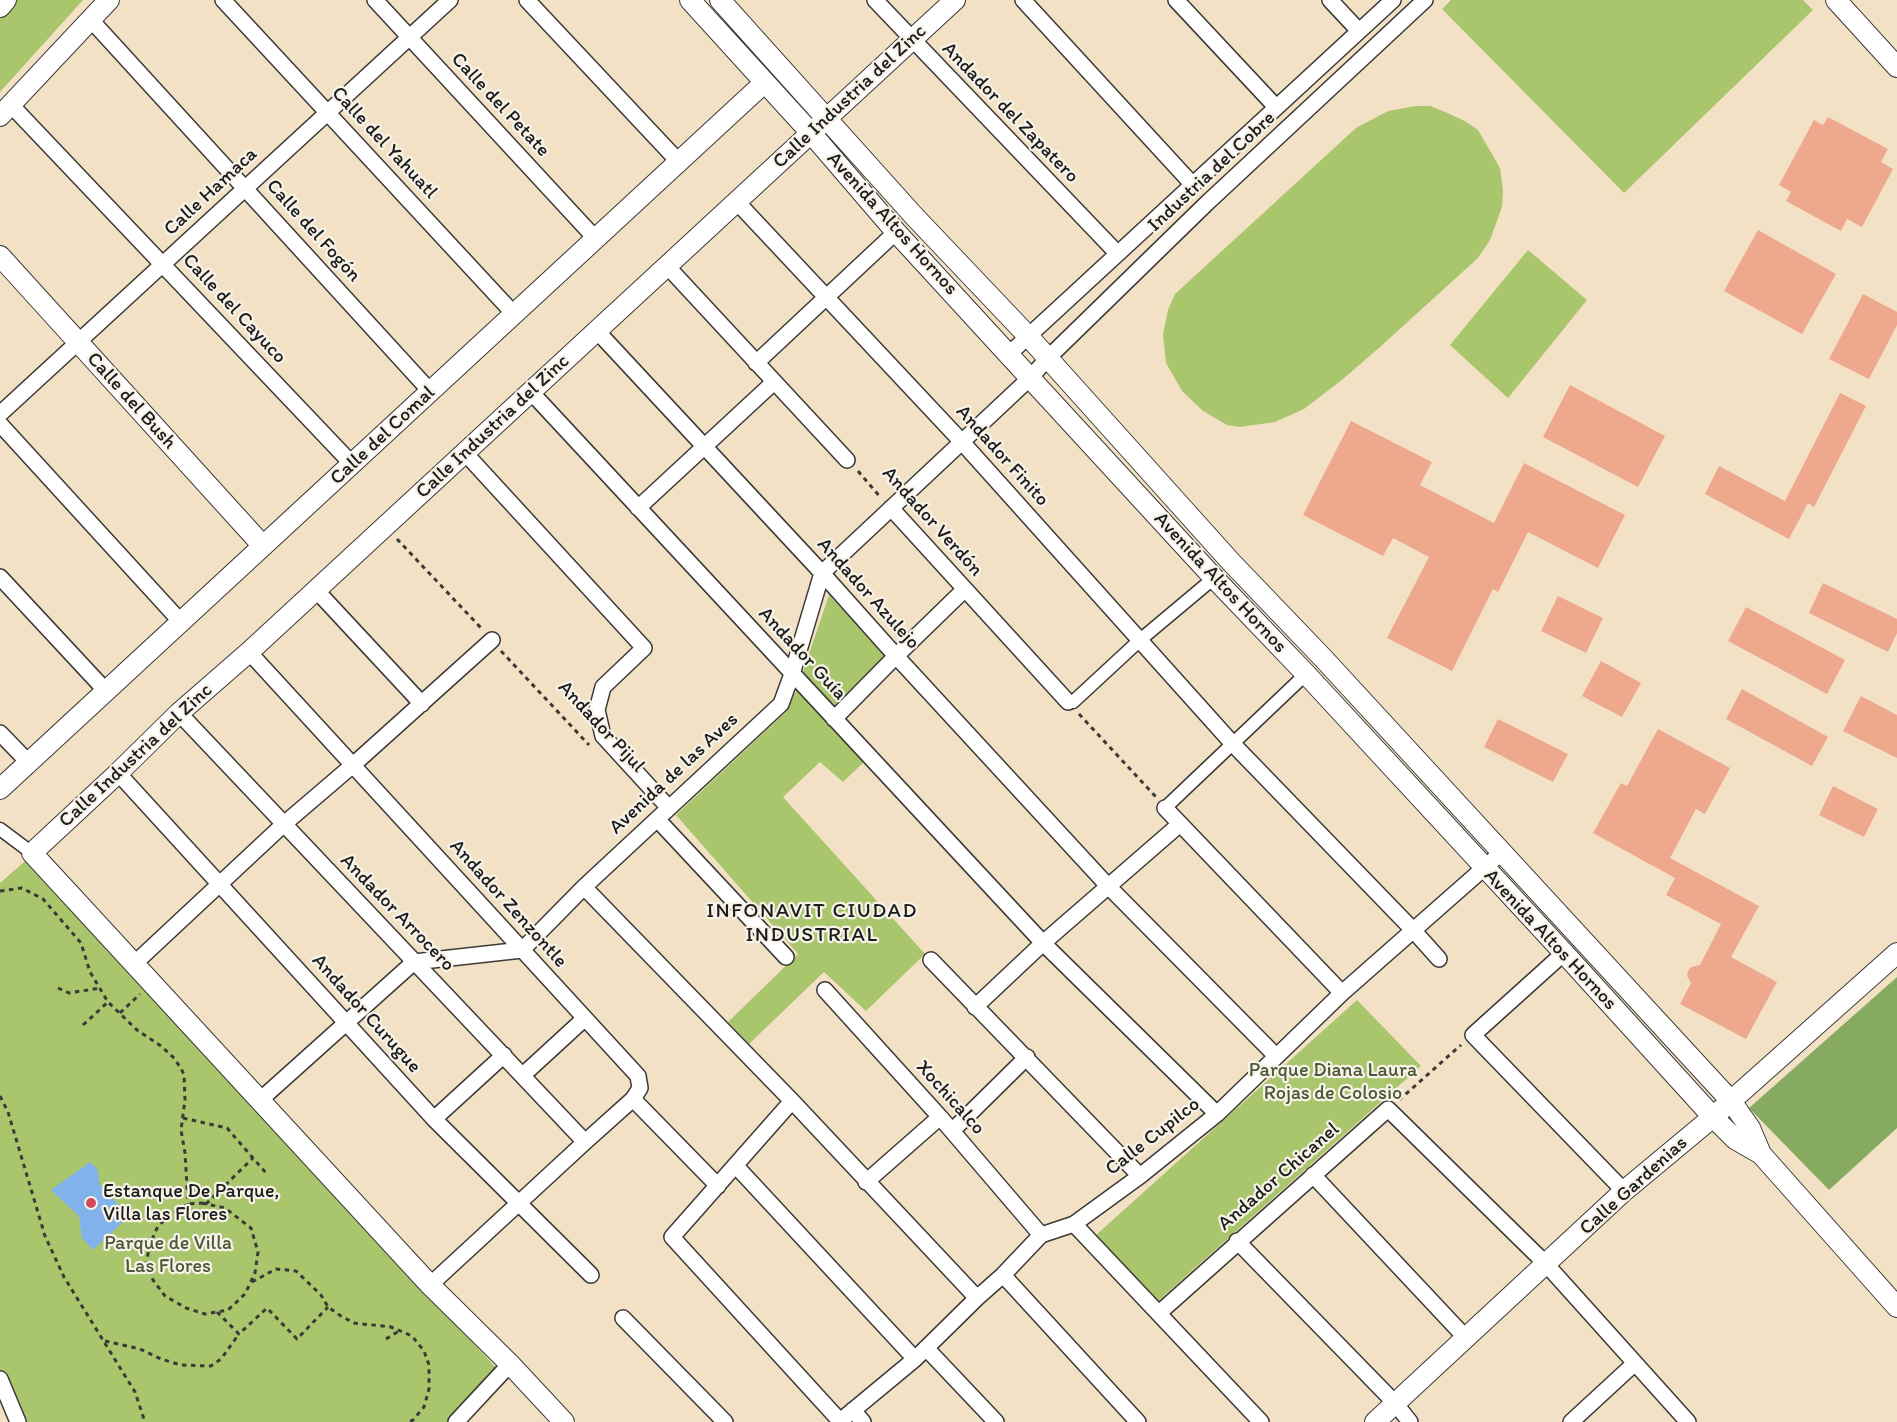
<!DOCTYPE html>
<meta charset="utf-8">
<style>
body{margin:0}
canvas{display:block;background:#f3e1c6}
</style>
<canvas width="1897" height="1422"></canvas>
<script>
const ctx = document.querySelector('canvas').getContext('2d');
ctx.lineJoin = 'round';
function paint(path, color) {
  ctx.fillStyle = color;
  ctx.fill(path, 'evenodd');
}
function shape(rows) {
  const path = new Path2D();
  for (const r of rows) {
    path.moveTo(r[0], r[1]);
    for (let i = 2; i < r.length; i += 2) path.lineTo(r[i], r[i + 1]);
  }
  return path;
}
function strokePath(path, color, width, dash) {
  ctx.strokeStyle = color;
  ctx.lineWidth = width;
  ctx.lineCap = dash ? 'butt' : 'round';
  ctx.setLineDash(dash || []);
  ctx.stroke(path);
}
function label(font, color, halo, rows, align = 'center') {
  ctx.font = font + ' Itim,sans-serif';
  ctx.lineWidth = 4.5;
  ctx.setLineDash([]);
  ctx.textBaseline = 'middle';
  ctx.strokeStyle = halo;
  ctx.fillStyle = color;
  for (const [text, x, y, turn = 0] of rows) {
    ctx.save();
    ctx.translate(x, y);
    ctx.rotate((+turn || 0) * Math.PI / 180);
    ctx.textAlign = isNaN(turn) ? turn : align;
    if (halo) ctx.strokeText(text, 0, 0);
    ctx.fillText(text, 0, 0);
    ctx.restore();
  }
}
paint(shape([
 [9,0,83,0,0,92,0,10],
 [1451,0,1803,0,1813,10,1624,193,1442,9],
 [1416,106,1430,106,1445,112,1465,121,1478,130,1500,168,1503,191,1502,207,1490,240,1478,258,1380,347,1343,379,1304,409,1275,422,1240,427,1227,425,1203,411,1182,391,1166,363,1163,334,1168,310,1175,294,1356,128,1388,111],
 [1528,250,1587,300,1508,398,1450,345],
 [829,595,895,667,834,730,864,762,843,782,820,762,783,797,925,954,866,1011,824,972,749,1044,728,1022,798,954,676,815,786,712,797,689],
 [31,856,499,1371,455,1422,18,1422,0,1379,0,883],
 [1357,1000,1421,1066,1158,1301,1096,1235]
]), '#a9c66d');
paint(shape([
 [1897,977,1897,1128,1829,1190,1749,1108]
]), '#86ab60');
paint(shape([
 [90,1162,98,1170,99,1184,129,1216,93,1250,82,1238,79,1216,51,1190]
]), '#81b2ec');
paint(shape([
 [1828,117,1888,149,1881,162,1893,169,1862,227,1847,219,1841,231,1786,201,1791,192,1779,185,1814,120,1823,125],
 [1758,230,1836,274,1802,334,1724,291],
 [1863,294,1897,312,1897,325,1869,379,1829,359],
 [1570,385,1665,436,1638,487,1543,437],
 [1840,393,1866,406,1814,507,1808,503,1789,539,1705,494,1719,466,1785,501],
 [1351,421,1432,462,1420,485,1494,523,1524,463,1625,515,1598,568,1528,532,1498,592,1493,589,1452,671,1387,638,1429,557,1393,538,1383,556,1303,515],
 [1823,583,1897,619,1897,633,1888,652,1809,613],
 [1558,596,1603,618,1586,653,1541,631],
 [1746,607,1845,660,1827,694,1728,641],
 [1601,661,1641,683,1622,717,1582,696],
 [1742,689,1828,737,1812,766,1726,719],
 [1861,696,1897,715,1897,758,1843,731],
 [1498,719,1568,754,1553,782,1484,747],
 [1658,729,1730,768,1705,814,1696,809,1670,858,1759,906,1731,957,1777,982,1746,1039,1680,1004,1691,983,1687,976,1688,971,1691,967,1700,965,1721,924,1666,895,1675,878,1593,833,1621,783,1627,786],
 [1833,786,1878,809,1864,837,1819,815]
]), '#eea88e');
const pedestrian = shape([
 [1068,702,1073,702,1140,640,1214,578],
 [1165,808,1306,674],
 [0,829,32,853]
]);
const minor = shape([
 [223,0,514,314],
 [375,0,595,238],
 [527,0,678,161],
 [875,0,1117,253],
 [1023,0,1193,185],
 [1176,0,1276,107],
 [1330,0,1359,31],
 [91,20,430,391],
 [11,105,352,464],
 [737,202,962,442,1232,743,1413,930,1439,959],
 [667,266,847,460],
 [597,331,822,573,896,656,1108,886,1276,1056],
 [1009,354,1393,0],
 [756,363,896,232],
 [531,392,1043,943,1217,1114],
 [0,414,450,0],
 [0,424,181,622],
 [465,453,644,648,603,687,597,710,603,736,669,808],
 [638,508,774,382],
 [891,508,1068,702],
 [0,577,106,691],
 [316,590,422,704],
 [249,652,638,1076,640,1088,633,1099,718,1186],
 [179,713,585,1142],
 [834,719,896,656,965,589],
 [0,733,28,762],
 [118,773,434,1119,591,1275],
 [1165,808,1342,993],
 [657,819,786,957],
 [584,887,792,1101,977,1298],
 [1564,953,1473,1035,1624,1191],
 [931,960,1140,1176],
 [134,964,284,824,353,765,492,640],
 [825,990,940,1117,1041,1235],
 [975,1007,1043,943,1180,824],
 [523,1075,584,1019],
 [259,1101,414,962,522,950,584,887,781,704,792,674,822,573,1030,378,1048,358,1207,203,1425,0],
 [792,1101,672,1237,840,1421],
 [434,1119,504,1055],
 [952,1131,1027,1057],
 [736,1166,915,1359],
 [1313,1175,1465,1337],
 [866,1182,940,1117],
 [1074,1224,1261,1422],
 [1237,1241,1395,1403,1410,1422],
 [1003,1275,1138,1422],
 [430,1285,585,1142,633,1099],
 [1159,1313,1388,1109,1546,1264,1688,1422],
 [623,1318,725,1422],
 [926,1348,996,1422],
 [0,1379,18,1422],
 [853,1410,863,1422],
 [456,1422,510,1364],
 [839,1422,915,1359,977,1298,1003,1275,1041,1235,1074,1224,1140,1176,1217,1114,1342,993,1501,853],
 [1571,1422,1634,1364]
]);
const tertiary = shape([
 [690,0,811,133,896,232,1030,378,1214,578,1306,674,1564,953,1713,1117,1735,1139,1761,1154],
 [720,0,914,216,1028,336,1231,562,1323,658,1731,1101,1750,1128,1761,1154,1897,1307],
 [1836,0,1897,67],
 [0,7,6,0],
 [0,116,109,0],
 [0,256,263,546],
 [0,789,764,83],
 [564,1422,510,1364,430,1285,32,853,118,773,179,713,249,652,955,0],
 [1375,1422,1624,1191,1713,1117,1897,953]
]);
strokePath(pedestrian, '#3c3a36', 15);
strokePath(minor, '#3c3a36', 18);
strokePath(tertiary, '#3c3a36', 22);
strokePath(shape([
 [858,471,881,498],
 [397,539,481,628],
 [501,651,589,745],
 [1079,714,1156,797],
 [0,891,22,888,43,899,81,943,90,972,108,1002,137,1030,161,1046,175,1059,184,1074,185,1100,181,1130,185,1153,188,1204],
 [58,988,69,993,100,988],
 [120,1013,140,994],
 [83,1025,108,1002],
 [0,1096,8,1112,45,1236,64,1277,135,1392,145,1422],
 [1399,1100,1461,1045],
 [183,1118,227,1128,266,1173],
 [202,1203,225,1208,251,1228,258,1252,255,1273,245,1294,228,1310,205,1314,186,1308,165,1296,153,1280,147,1262,149,1246,158,1226,171,1214,188,1204,202,1203],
 [206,1204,253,1158],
 [252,1282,276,1269,296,1271,321,1295,328,1307,341,1316,354,1323,391,1327,412,1336,424,1351,429,1365,429,1389,424,1407,413,1420,409,1422],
 [217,1312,239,1334,267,1308,297,1339,328,1307],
 [386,1339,399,1331],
 [105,1341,140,1349,161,1359,181,1365,211,1366,221,1359,239,1334]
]), '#3c3a36', 3, [4.5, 4.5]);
strokePath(pedestrian, '#fff', 12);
strokePath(minor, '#fff', 15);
strokePath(tertiary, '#fff', 20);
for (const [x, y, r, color] of [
 [91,1203,6,"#d1495b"]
]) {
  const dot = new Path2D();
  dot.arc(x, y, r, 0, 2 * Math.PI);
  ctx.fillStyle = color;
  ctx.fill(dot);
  strokePath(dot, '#f7f3e8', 2);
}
label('20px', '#1c1c1c', '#f7f3e8', [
 ["Calle Industria del Zinc",850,97,-43],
 ["Calle del Petate",500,105,47],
 ["Andador del Zapatero",1010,113,46],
 ["Calle del Yahuatl",384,143,47],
 ["Industria del Cobre",1212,172,-43],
 ["Calle Hamaca",211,192,-43],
 ["Avenida Altos Hornos",892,224,48],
 ["Calle del Fogón",313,231,48],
 ["Calle del Cayuco",234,309,47],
 ["Calle del Bush",131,401,48],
 ["Calle Industria del Zinc",493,427,-43],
 ["Calle del Comal",383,436,-43],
 ["Andador Finito",1002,456,48],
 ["Andador Verdón",932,522,48],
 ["Avenida Altos Hornos",1220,583,47],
 ["Andador Azulejo",868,594,48],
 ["Andador Guía",802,654,47],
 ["Andador Pijul",601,727,47],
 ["Calle Industria del Zinc",136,756,-43],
 ["Avenida de las Aves",674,774,-43],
 ["Andador Zenzontle",508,904,48],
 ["Andador Arrocero",397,913,46],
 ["Avenida Altos Hornos",1550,940,47],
 ["Andador Curugue",366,1014,48],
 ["Xochicalco",950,1098,48],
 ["Calle Cupilco",1153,1137,-38],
 ["Andador Chicanel",1279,1177,-41],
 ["Calle Gardenias",1634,1186,-42]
]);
label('20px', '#4d5838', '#f7f3e8', [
 ["Parque Diana Laura",1333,1071],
 ["Rojas de Colosio",1333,1094],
 ["Parque de Villa",168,1244],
 ["Las Flores",168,1267]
]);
label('20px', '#1c1c1c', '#f7f3e8', [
 ["Estanque De Parque,",103,1192],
 ["Villa las Flores",103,1215]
], 'left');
ctx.letterSpacing = '1.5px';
label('21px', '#1c1c1c', '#f7f3e8', [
 ["INFONAVIT CIUDAD",812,912],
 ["INDUSTRIAL",812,936]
]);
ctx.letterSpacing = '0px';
</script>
